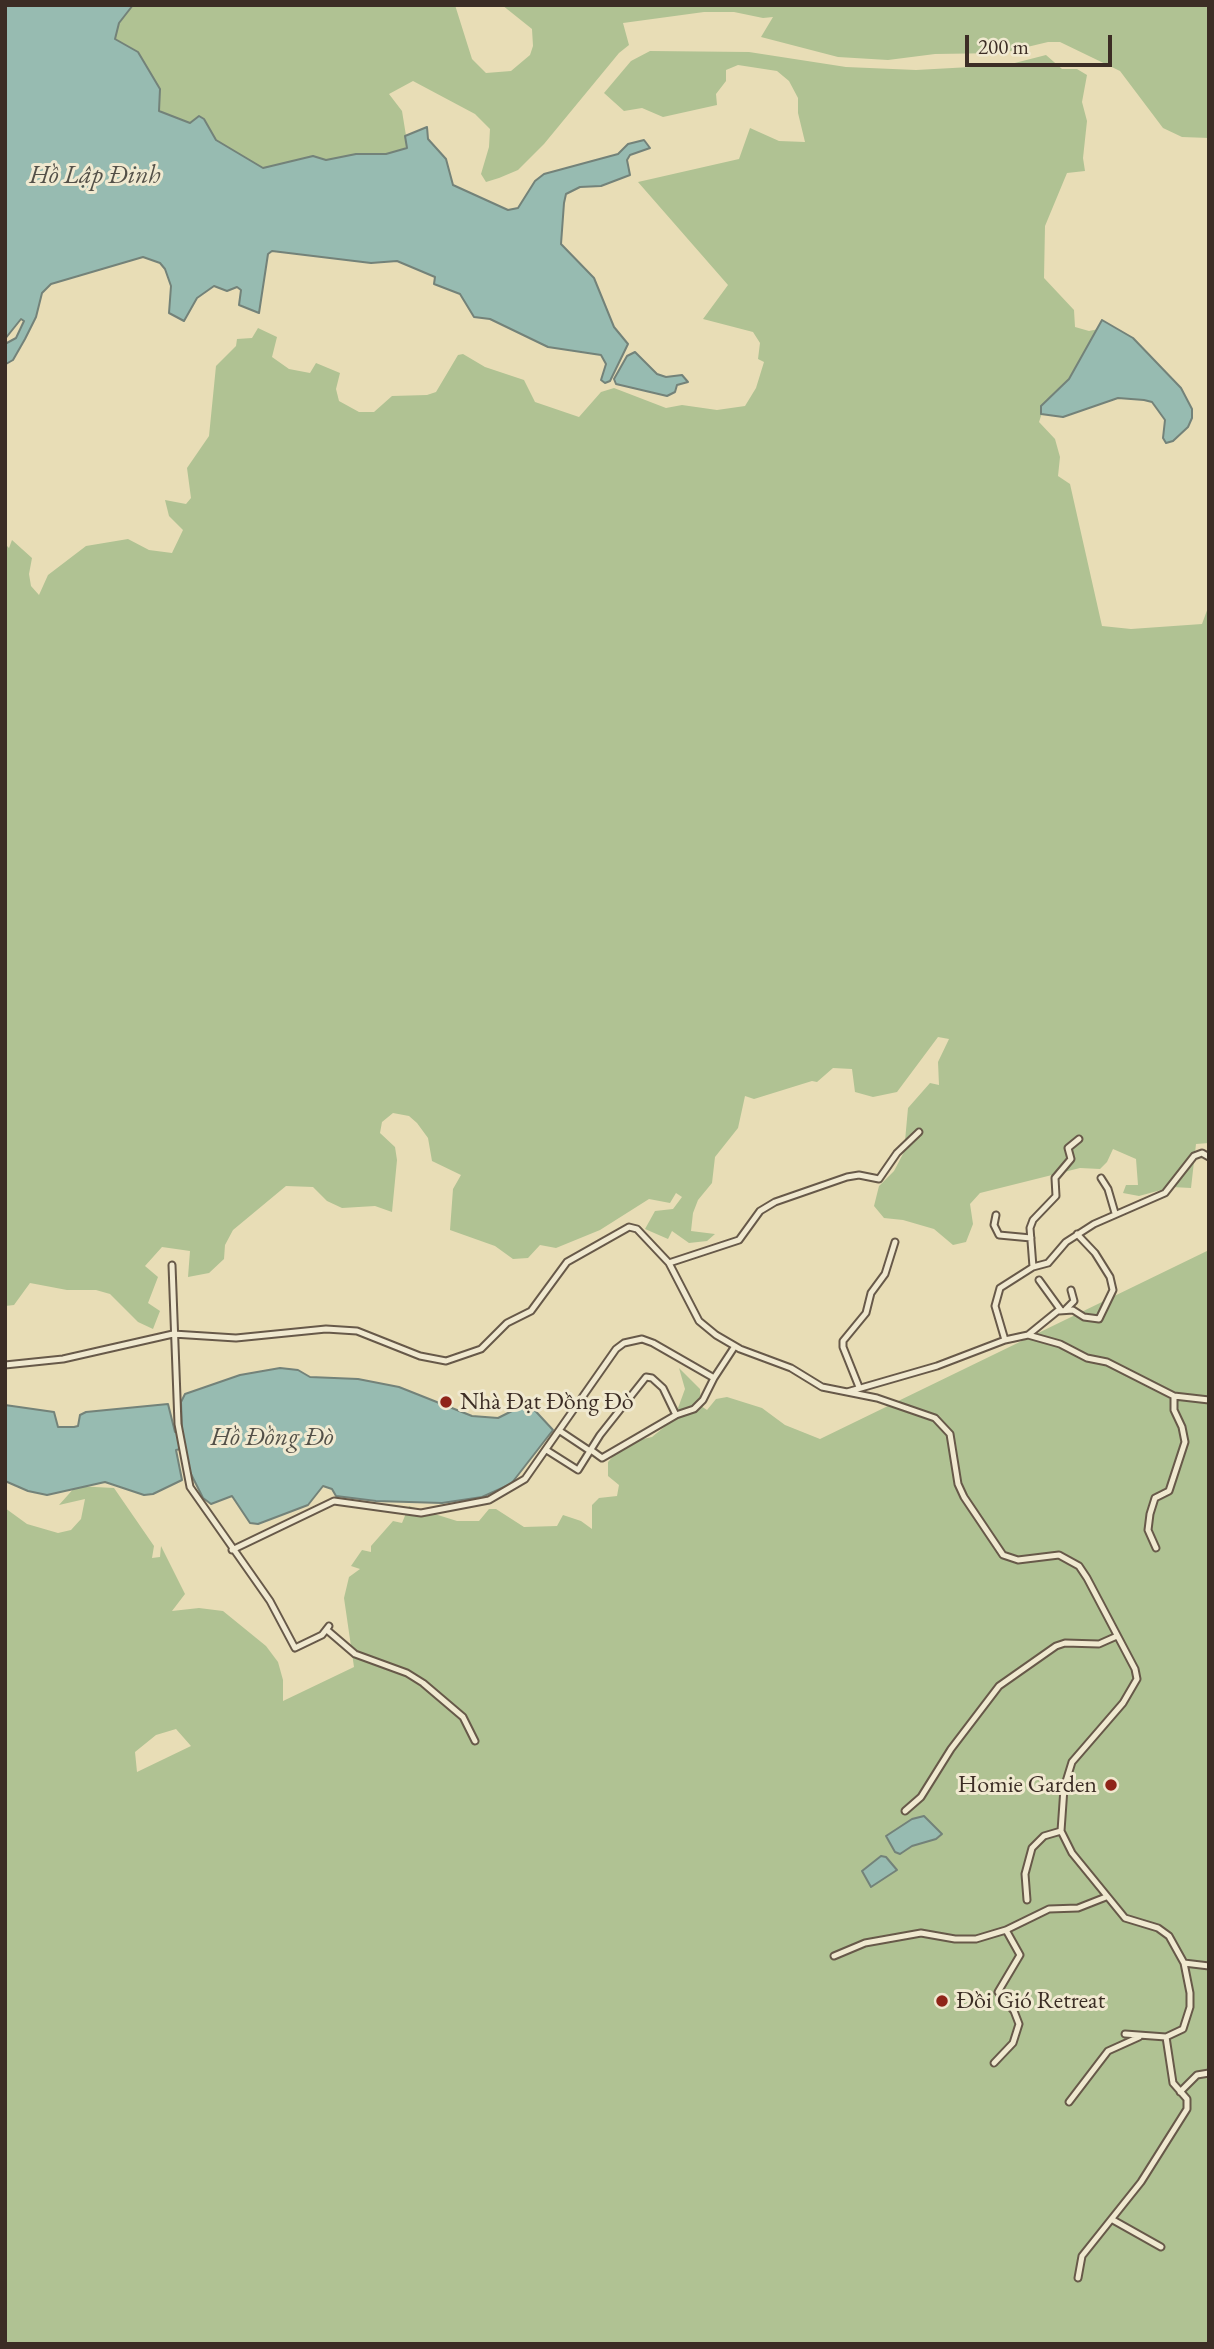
<!DOCTYPE html>
<meta charset="utf-8">
<style>
body{margin:0}
#map{position:relative;width:1214px;height:2349px;overflow:hidden;background:#e8ddb6;font-family:"EB Garamond",serif}
canvas{display:block}
.frame{position:absolute;inset:0;border:7px solid #3c2d25;pointer-events:none}
.scale{position:absolute;left:965px;top:35px;width:147px;height:32px;box-sizing:border-box;border:4px solid #3c2d25;border-top:0;padding-left:9px;font-size:21px;line-height:24px;white-space:nowrap;color:#3c2d25;-webkit-text-stroke:5px #f0e9d0;paint-order:stroke}
</style>
<div id="map">
<canvas width="1214" height="2349"></canvas>
<div class="frame"></div>
<div class="scale">200 m</div>
</div>
<script>
const ctx = document.querySelector('canvas').getContext('2d');
ctx.lineJoin = 'round';
function paint(path, color) {
  ctx.fillStyle = color;
  ctx.fill(path, 'evenodd');
}
function shape(rows) {
  const path = new Path2D();
  for (const r of rows) {
    path.moveTo(r[0], r[1]);
    for (let i = 2; i < r.length; i += 2) path.lineTo(r[i], r[i + 1]);
  }
  return path;
}
function strokePath(path, color, width, dash) {
  ctx.strokeStyle = color;
  ctx.lineWidth = width;
  ctx.lineCap = dash ? 'butt' : 'round';
  ctx.setLineDash(dash || []);
  ctx.stroke(path);
}
function label(font, color, halo, rows, align = 'center') {
  ctx.font = font + ' "EB Garamond",serif';
  ctx.lineWidth = 6;
  ctx.setLineDash([]);
  ctx.textBaseline = 'middle';
  ctx.strokeStyle = halo;
  ctx.fillStyle = color;
  for (const [text, x, y, turn = 0] of rows) {
    ctx.save();
    ctx.translate(x, y);
    ctx.rotate((+turn || 0) * Math.PI / 180);
    ctx.textAlign = isNaN(turn) ? turn : align;
    if (halo) ctx.strokeText(text, 0, 0);
    ctx.fillText(text, 0, 0);
    ctx.restore();
  }
}
paint(shape([
 [133,5,455,5,472,59,486,73,511,71,530,55,533,46,532,29,502,5,1209,5,1209,138,1182,137,1163,128,1120,71,1060,42,1048,42,1002,53,935,54,888,60,838,57,761,37,773,17,763,18,734,12,704,12,623,23,629,45,619,53,544,144,518,170,499,178,486,182,481,174,489,147,490,129,475,114,413,81,389,94,402,111,408,148,386,154,356,154,326,160,313,156,263,168,216,140,199,116,190,124,158,111,160,89,138,52,115,39,119,23],
 [650,51,749,52,846,67,916,70,1007,65,1046,55,1062,69,1077,69,1087,75,1082,102,1087,121,1083,158,1085,171,1067,173,1045,226,1044,278,1074,310,1075,327,1089,331,1099,329,1078,378,1042,413,1039,422,1055,439,1060,457,1058,476,1070,484,1102,626,1131,629,1202,624,1209,605,1209,1143,1196,1144,1191,1188,1172,1187,1139,1196,1123,1193,1126,1185,1138,1185,1136,1159,1113,1149,1107,1162,1100,1169,1080,1168,980,1193,970,1204,973,1224,966,1242,953,1245,934,1229,903,1220,884,1218,874,1206,879,1186,894,1171,904,1152,908,1108,930,1083,939,1085,938,1062,949,1039,938,1037,897,1092,873,1097,855,1092,852,1069,833,1068,817,1082,812,1081,754,1099,745,1096,738,1128,715,1157,712,1183,698,1200,693,1213,691,1231,715,1234,707,1241,689,1243,672,1231,668,1239,645,1229,655,1211,673,1209,682,1197,676,1193,670,1203,649,1199,600,1230,556,1248,540,1245,528,1258,513,1259,495,1246,450,1230,453,1189,461,1175,432,1161,428,1138,417,1123,409,1116,393,1113,382,1122,380,1133,395,1147,397,1160,392,1212,375,1206,342,1208,327,1201,313,1187,286,1186,233,1230,225,1245,224,1259,209,1273,188,1277,190,1251,162,1247,145,1266,158,1277,148,1303,160,1311,153,1329,138,1322,110,1294,96,1290,67,1290,30,1283,14,1305,5,1306,5,544,9,548,12,540,32,558,29,574,31,586,39,595,48,575,86,546,128,539,149,550,172,553,183,530,169,516,165,500,186,504,191,498,187,468,209,436,216,366,236,346,237,339,252,338,258,328,277,337,272,357,289,369,310,373,316,363,340,373,336,389,339,401,359,412,374,412,392,396,427,395,436,392,458,355,463,354,485,367,524,380,535,402,579,417,601,392,614,388,666,408,682,405,717,410,745,406,756,388,764,362,758,359,760,343,753,332,703,319,728,285,638,182,739,159,750,128,779,141,805,142,798,113,798,98,789,81,777,71,738,65,726,70,726,81,716,94,717,105,663,117,642,108,624,111,604,93,631,61],
 [1209,1250,1209,2344,5,2344,5,1508,27,1524,58,1533,71,1530,81,1519,85,1499,59,1505,76,1486,114,1488,154,1546,152,1558,160,1557,161,1546,185,1594,172,1611,199,1608,223,1611,266,1646,278,1662,283,1680,283,1701,354,1667,344,1598,349,1577,360,1569,351,1566,362,1550,371,1552,371,1546,393,1521,402,1523,409,1506,457,1521,479,1521,489,1509,496,1509,524,1527,557,1526,563,1515,581,1521,592,1529,592,1505,599,1498,617,1496,619,1485,608,1476,608,1462,625,1443,652,1437,674,1419,685,1389,679,1368,700,1389,701,1406,707,1410,716,1399,727,1397,762,1408,785,1425,820,1439],
 [176,1729,191,1746,137,1772,135,1752,156,1735]
]), '#b0c293');
const water = shape([
 [5,5,133,5,119,23,115,39,138,52,160,89,159,111,190,123,199,116,204,119,216,140,263,168,313,156,326,160,356,154,386,154,407,148,405,136,427,127,428,139,446,159,453,185,508,210,518,208,535,181,544,174,618,154,628,144,644,140,650,148,630,155,627,160,630,175,601,186,580,187,566,194,564,203,561,244,594,278,614,327,628,344,610,381,605,383,601,380,606,364,601,355,548,347,490,319,474,317,460,294,434,284,435,277,397,261,371,263,272,251,268,254,259,313,239,305,241,290,237,287,227,291,214,286,197,298,184,321,169,313,171,286,165,269,160,263,143,257,51,284,42,293,36,317,25,339,13,360,6,364,5,344,16,338,24,321,21,319,5,339,5,5],
 [1102,320,1133,338,1181,388,1192,409,1192,418,1188,427,1173,441,1166,443,1163,438,1165,420,1152,402,1144,400,1118,398,1063,417,1041,414,1041,406,1069,379,1102,320],
 [635,352,657,374,666,377,682,375,688,382,677,385,675,392,667,396,616,384,614,379,627,356,635,352],
 [280,1368,298,1370,310,1377,358,1379,399,1387,472,1416,498,1418,528,1403,553,1430,511,1484,482,1497,442,1503,376,1501,336,1496,332,1489,323,1486,308,1505,258,1524,250,1523,232,1496,211,1504,203,1498,188,1468,185,1448,176,1450,182,1480,153,1494,144,1495,105,1482,47,1495,28,1491,5,1481,5,1405,54,1412,58,1427,74,1427,78,1426,80,1415,86,1412,168,1404,175,1432,182,1431,181,1402,185,1394,240,1375,280,1368],
 [924,1816,942,1834,936,1839,912,1846,900,1854,895,1852,886,1836,912,1819,924,1816],
 [881,1856,886,1857,897,1870,871,1887,862,1871,881,1856]
]);
paint(water, '#97bbb1');
strokePath(water, '#738279', 2);
const minor = shape([
 [1101,1178,1108,1189,1115,1213],
 [996,1215,994,1225,999,1235,1031,1238],
 [669,1263,739,1240,760,1211,775,1202,847,1177,859,1175,879,1179,897,1153,919,1132],
 [172,1265,178,1424,190,1487,270,1601,295,1648,322,1635,329,1626],
 [1033,1267,1030,1228,1033,1220,1056,1196,1055,1178,1071,1159,1068,1148,1079,1139],
 [1066,1309,1074,1301,1071,1290],
 [1059,1311,1073,1310,1084,1317,1099,1319,1113,1290,1110,1277,1095,1253,1077,1234],
 [1028,1335,1060,1309,1039,1280],
 [1005,1340,995,1306,1000,1288,1033,1267,1048,1263,1066,1242,1094,1224,1165,1193,1194,1156,1202,1153,1209,1157],
 [5,1365,63,1359,173,1334,236,1338,326,1329,357,1331,420,1356,446,1361,481,1349,507,1323,531,1311,567,1262,629,1227,637,1229,669,1263,699,1321,716,1335,740,1349,791,1368,822,1387,877,1398,935,1418,950,1434,958,1484,964,1497,1003,1555,1018,1560,1059,1555,1079,1566,1087,1578,1135,1669,1137,1679,1123,1703,1072,1762,1064,1788,1061,1831,1072,1853,1125,1918,1158,1928,1169,1936,1184,1963,1190,1993,1190,2007,1183,2029,1166,2037,1125,2034],
 [859,1387,843,1347,843,1341,866,1313,871,1293,885,1274,895,1242],
 [847,1392,937,1366,1005,1340,1028,1335,1060,1344,1087,1358,1107,1362,1174,1396,1209,1400],
 [560,1431,590,1451],
 [591,1450,602,1458,676,1415,694,1409,703,1400,714,1378],
 [548,1451,578,1470,600,1435,646,1377,652,1378,663,1388,676,1415],
 [1156,1548,1148,1530,1150,1514,1155,1498,1169,1491,1185,1442,1182,1427,1174,1410,1174,1396],
 [232,1550,334,1501,421,1513,489,1500,525,1479,616,1349,624,1343,642,1339,653,1343,714,1378,735,1346],
 [327,1630,355,1654,407,1673,423,1683,463,1717,475,1741],
 [905,1811,921,1797,951,1749,999,1686,1056,1646,1065,1643,1099,1644,1117,1636],
 [1027,1900,1025,1874,1032,1848,1044,1836,1061,1831],
 [834,1956,865,1943,921,1933,955,1939,976,1939,1006,1930,1049,1909,1078,1908,1106,1897],
 [1184,1963,1209,1966],
 [994,2063,1013,2043,1019,2024,1014,2011,998,1992,1020,1955,1006,1930],
 [1180,2092,1197,2075,1209,2073],
 [1069,2102,1108,2051,1139,2037],
 [1113,2220,1161,2247],
 [1078,2278,1082,2256,1141,2182,1187,2109,1187,2099,1173,2083,1166,2037]
]);
strokePath(minor, '#675949', 9);
strokePath(minor, '#f0e9d0', 5);
for (const [x, y, r, color] of [
 [446,1402,7,"#8f2418"],
 [1111,1785,7,"#8f2418"],
 [942,2001,7,"#8f2418"]
]) {
  const dot = new Path2D();
  dot.arc(x, y, r, 0, 2 * Math.PI);
  ctx.fillStyle = color;
  ctx.fill(dot);
  strokePath(dot, '#f0e9d0', 2.5);
}
label('24px', '#3c2d25', '#f0e9d0', [
 ["Nhà Đạt Đồng Đò",460,1402],
 ["Homie Garden",1097,1785,"right"],
 ["Đồi Gió Retreat",956,2001]
], 'left');
label('italic 26px', '#535048', '#f0e9d0', [
 ["Hồ Lập Đinh",95,176],
 ["Hồ Đồng Đò",272,1438]
]);
</script>
